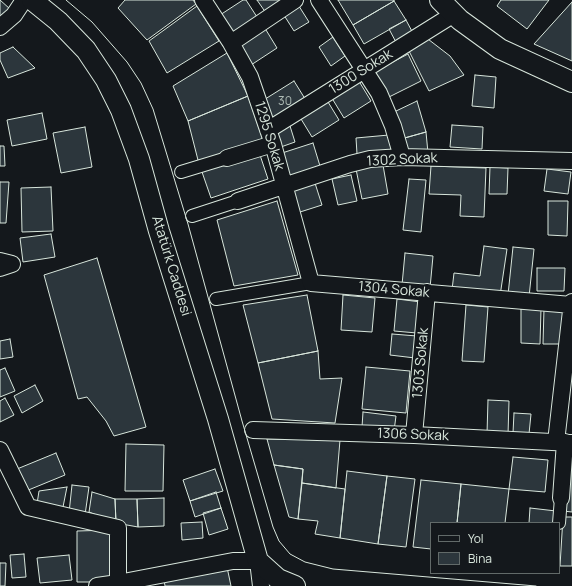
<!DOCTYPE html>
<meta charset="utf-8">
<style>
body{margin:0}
#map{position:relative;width:572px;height:586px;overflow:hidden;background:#14181c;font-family:Manrope,sans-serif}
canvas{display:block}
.legend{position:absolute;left:430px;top:522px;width:130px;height:52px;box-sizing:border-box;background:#14181c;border:1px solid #626a69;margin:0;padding:5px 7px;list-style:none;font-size:12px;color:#d8e6dc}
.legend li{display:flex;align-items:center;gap:8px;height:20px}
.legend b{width:20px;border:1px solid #626a69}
</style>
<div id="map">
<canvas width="572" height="586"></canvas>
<ul class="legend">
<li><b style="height:5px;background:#14181c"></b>Yol</li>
<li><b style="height:11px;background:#2c363c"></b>Bina</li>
</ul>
</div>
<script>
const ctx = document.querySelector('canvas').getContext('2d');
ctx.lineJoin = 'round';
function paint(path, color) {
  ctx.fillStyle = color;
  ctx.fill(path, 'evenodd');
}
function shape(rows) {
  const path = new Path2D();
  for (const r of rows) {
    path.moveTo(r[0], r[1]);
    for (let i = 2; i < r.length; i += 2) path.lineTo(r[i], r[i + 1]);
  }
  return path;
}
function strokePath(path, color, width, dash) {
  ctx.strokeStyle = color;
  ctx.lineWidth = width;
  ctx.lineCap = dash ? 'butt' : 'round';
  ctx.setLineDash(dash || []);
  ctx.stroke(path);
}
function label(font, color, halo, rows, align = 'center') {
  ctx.font = font + ' Manrope,sans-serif';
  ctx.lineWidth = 3;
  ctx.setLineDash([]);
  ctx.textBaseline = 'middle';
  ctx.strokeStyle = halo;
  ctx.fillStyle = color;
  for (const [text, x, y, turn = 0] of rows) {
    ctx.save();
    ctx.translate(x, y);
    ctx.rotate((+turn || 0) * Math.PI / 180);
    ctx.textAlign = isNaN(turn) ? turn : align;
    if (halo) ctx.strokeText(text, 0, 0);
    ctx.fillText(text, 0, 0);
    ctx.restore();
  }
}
const building = shape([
 [0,0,10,9,0,21,0,0],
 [125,0,193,0,196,4,147,40,118,8,125,0],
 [243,0,246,0,257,17,232,34,220,15,243,0],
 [257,0,284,0,266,13,257,0],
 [338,0,394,0,394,1,353,25,338,0],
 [501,0,549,0,527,29,497,6,501,0],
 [394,1,406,20,364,44,353,25,394,1],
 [572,2,572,61,534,44,572,2],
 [297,3,309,22,294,31,282,12,297,3],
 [197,6,219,41,167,73,149,41,197,6],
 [406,20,415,37,398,46,389,29,406,20],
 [263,25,277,48,251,65,237,42,263,25],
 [424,36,450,56,464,75,429,91,407,47,424,36],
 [333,37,345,56,331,66,319,47,333,37],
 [13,47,35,68,8,78,0,60,0,53,13,47],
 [227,53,248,96,188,121,173,86,227,53],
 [408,54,421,81,387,98,374,72,408,54],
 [475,75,496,77,494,108,472,106,475,75],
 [357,78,371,101,344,118,330,95,357,78],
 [294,81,307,102,275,122,262,101,294,81],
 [248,96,263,140,199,164,188,121,248,96],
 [325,97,339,120,312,137,298,114,325,97],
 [417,101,426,132,401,139,394,112,417,101],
 [42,113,47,139,12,146,7,120,42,113],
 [452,125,483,127,482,149,450,147,452,125],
 [290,126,295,142,278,148,273,131,290,126],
 [85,127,92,167,61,173,53,133,85,127],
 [426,132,428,153,404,154,401,139,426,132],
 [389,135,391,150,357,154,356,138,389,135],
 [313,143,320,166,286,177,279,154,313,143],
 [0,146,4,146,5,166,0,166,0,146],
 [259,152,268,179,211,198,202,172,259,152],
 [383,165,388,194,362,199,356,169,383,165],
 [431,166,486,168,484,217,460,216,461,195,429,194,431,166],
 [490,167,508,168,507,194,489,194,490,167],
 [547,169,571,172,568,194,544,191,547,169],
 [351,175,357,201,338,205,332,179,351,175],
 [409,179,426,180,421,232,403,230,409,179],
 [314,180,322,205,297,213,289,187,314,180],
 [0,182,9,182,6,223,0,223,0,182],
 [51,187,53,231,22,232,21,188,51,187],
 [277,201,298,275,234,286,217,220,277,201],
 [548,201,568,201,567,236,548,235,548,201],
 [51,234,55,257,23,262,20,238,51,234],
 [484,246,507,249,500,296,452,290,454,273,480,276,484,246],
 [513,247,534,249,529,297,508,295,513,247],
 [405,253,433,256,430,288,402,285,405,253],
 [97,258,146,427,114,436,106,421,87,397,78,399,44,275,97,258],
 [537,268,565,268,564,291,537,291,537,268],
 [307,295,318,351,258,363,243,305,307,295],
 [343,295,375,298,372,332,341,330,343,295],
 [397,299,421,302,417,333,394,331,397,299],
 [466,305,488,307,484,362,462,361,466,305],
 [521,309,541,309,540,344,521,343,521,309],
 [544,309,563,310,562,344,543,344,544,309],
 [392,334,417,336,415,358,390,355,392,334],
 [10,339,13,357,0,359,0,341,10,339],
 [318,351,320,379,342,378,335,423,272,419,258,363,318,351],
 [366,367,410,371,406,413,362,409,366,367],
 [5,368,15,391,0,397,0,370,5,368],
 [35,385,43,401,22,413,14,396,35,385],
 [5,398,14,415,0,422,0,401,5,398],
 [488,400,509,401,508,435,487,434,488,400],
 [363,412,396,416,394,431,362,427,363,412],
 [514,413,531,414,529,434,513,433,514,413],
 [267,439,340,440,336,488,302,483,303,469,274,465,267,439],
 [126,444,164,445,163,491,125,491,126,444],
 [56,453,65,475,26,491,17,469,56,453],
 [572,453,572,512,563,511,572,453],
 [513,457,548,460,545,492,509,489,513,457],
 [274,465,303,469,298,519,289,517,274,465],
 [215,469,223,491,190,501,183,480,215,469],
 [347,471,387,476,378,544,340,538,347,471],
 [387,476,415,479,406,547,378,544,387,476],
 [421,480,461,484,457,523,431,523,431,549,413,547,421,480],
 [302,483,345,489,340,538,315,534,318,521,298,519,302,483],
 [461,484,509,489,505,523,457,523,461,484],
 [72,485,89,487,85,515,69,513,72,485],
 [67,487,63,507,37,504,39,491,67,487],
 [92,492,115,499,116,523,89,512,92,492],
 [216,492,221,508,195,517,190,501,216,492],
 [164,498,164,526,138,527,137,499,164,498],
 [115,499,137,499,138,527,116,523,115,499],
 [221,508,228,529,209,535,203,513,221,508],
 [530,508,556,511,555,523,529,523,530,508],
 [563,517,572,517,572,566,560,566,563,517],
 [202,522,203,538,182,540,181,523,202,522],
 [111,530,112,582,77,582,77,531,111,530],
 [24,554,26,577,12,578,10,555,24,554],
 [69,555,72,580,40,583,37,558,69,555],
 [0,563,6,563,5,586,0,586,0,563],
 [227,567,231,586,165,586,164,580,227,567]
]);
paint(building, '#2c363c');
strokePath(building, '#d8e6dc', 1);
const pedestrian = shape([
 [181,172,227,158],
 [192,216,238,201],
 [216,299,311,283],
 [559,523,561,498]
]);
const minor = shape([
 [203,0,231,43,250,77,273,144,311,283,572,305],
 [319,0,379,93,393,126,402,157],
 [0,27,14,15,24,0],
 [231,43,295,0],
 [268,130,454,14],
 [227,158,273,144],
 [238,201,350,164,370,159,402,157,572,161],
 [0,261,12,264,0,268],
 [253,430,414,435,572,443],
 [414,435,427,292],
 [556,442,572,302],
 [0,450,28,507,118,528,118,583],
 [561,498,565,442],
 [97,586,118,583,233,561,258,561,261,586]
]);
const tertiary = shape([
 [32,0,58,21,86,50,106,80,121,110,139,159,159,231,218,419,258,561,278,579,295,586],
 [440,0,460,20,500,49,572,82]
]);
strokePath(pedestrian, '#d8e6dc', 14);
strokePath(minor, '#d8e6dc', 18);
strokePath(tertiary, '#d8e6dc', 22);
strokePath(pedestrian, '#14181c', 12);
strokePath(minor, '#14181c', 16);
strokePath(tertiary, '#14181c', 20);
strokePath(shape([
 [66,0,92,22,127,62,141,83,153,109,188,224,242,421,273,527,279,541,290,554,305,562,333,569,536,586]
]), '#d8e6dc', 1);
label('12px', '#adbab4', null, [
 ["30",285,102]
]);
label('14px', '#d8e6dc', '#14181c', [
 ["1300 Sokak",361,72,-32],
 ["1295 Sokak",269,136,73],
 ["1302 Sokak",402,160,-3],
 ["Atatürk Caddesi",171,266,73],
 ["1304 Sokak",394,290,5],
 ["1303 Sokak",421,363,-85],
 ["1306 Sokak",413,435,2]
]);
</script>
